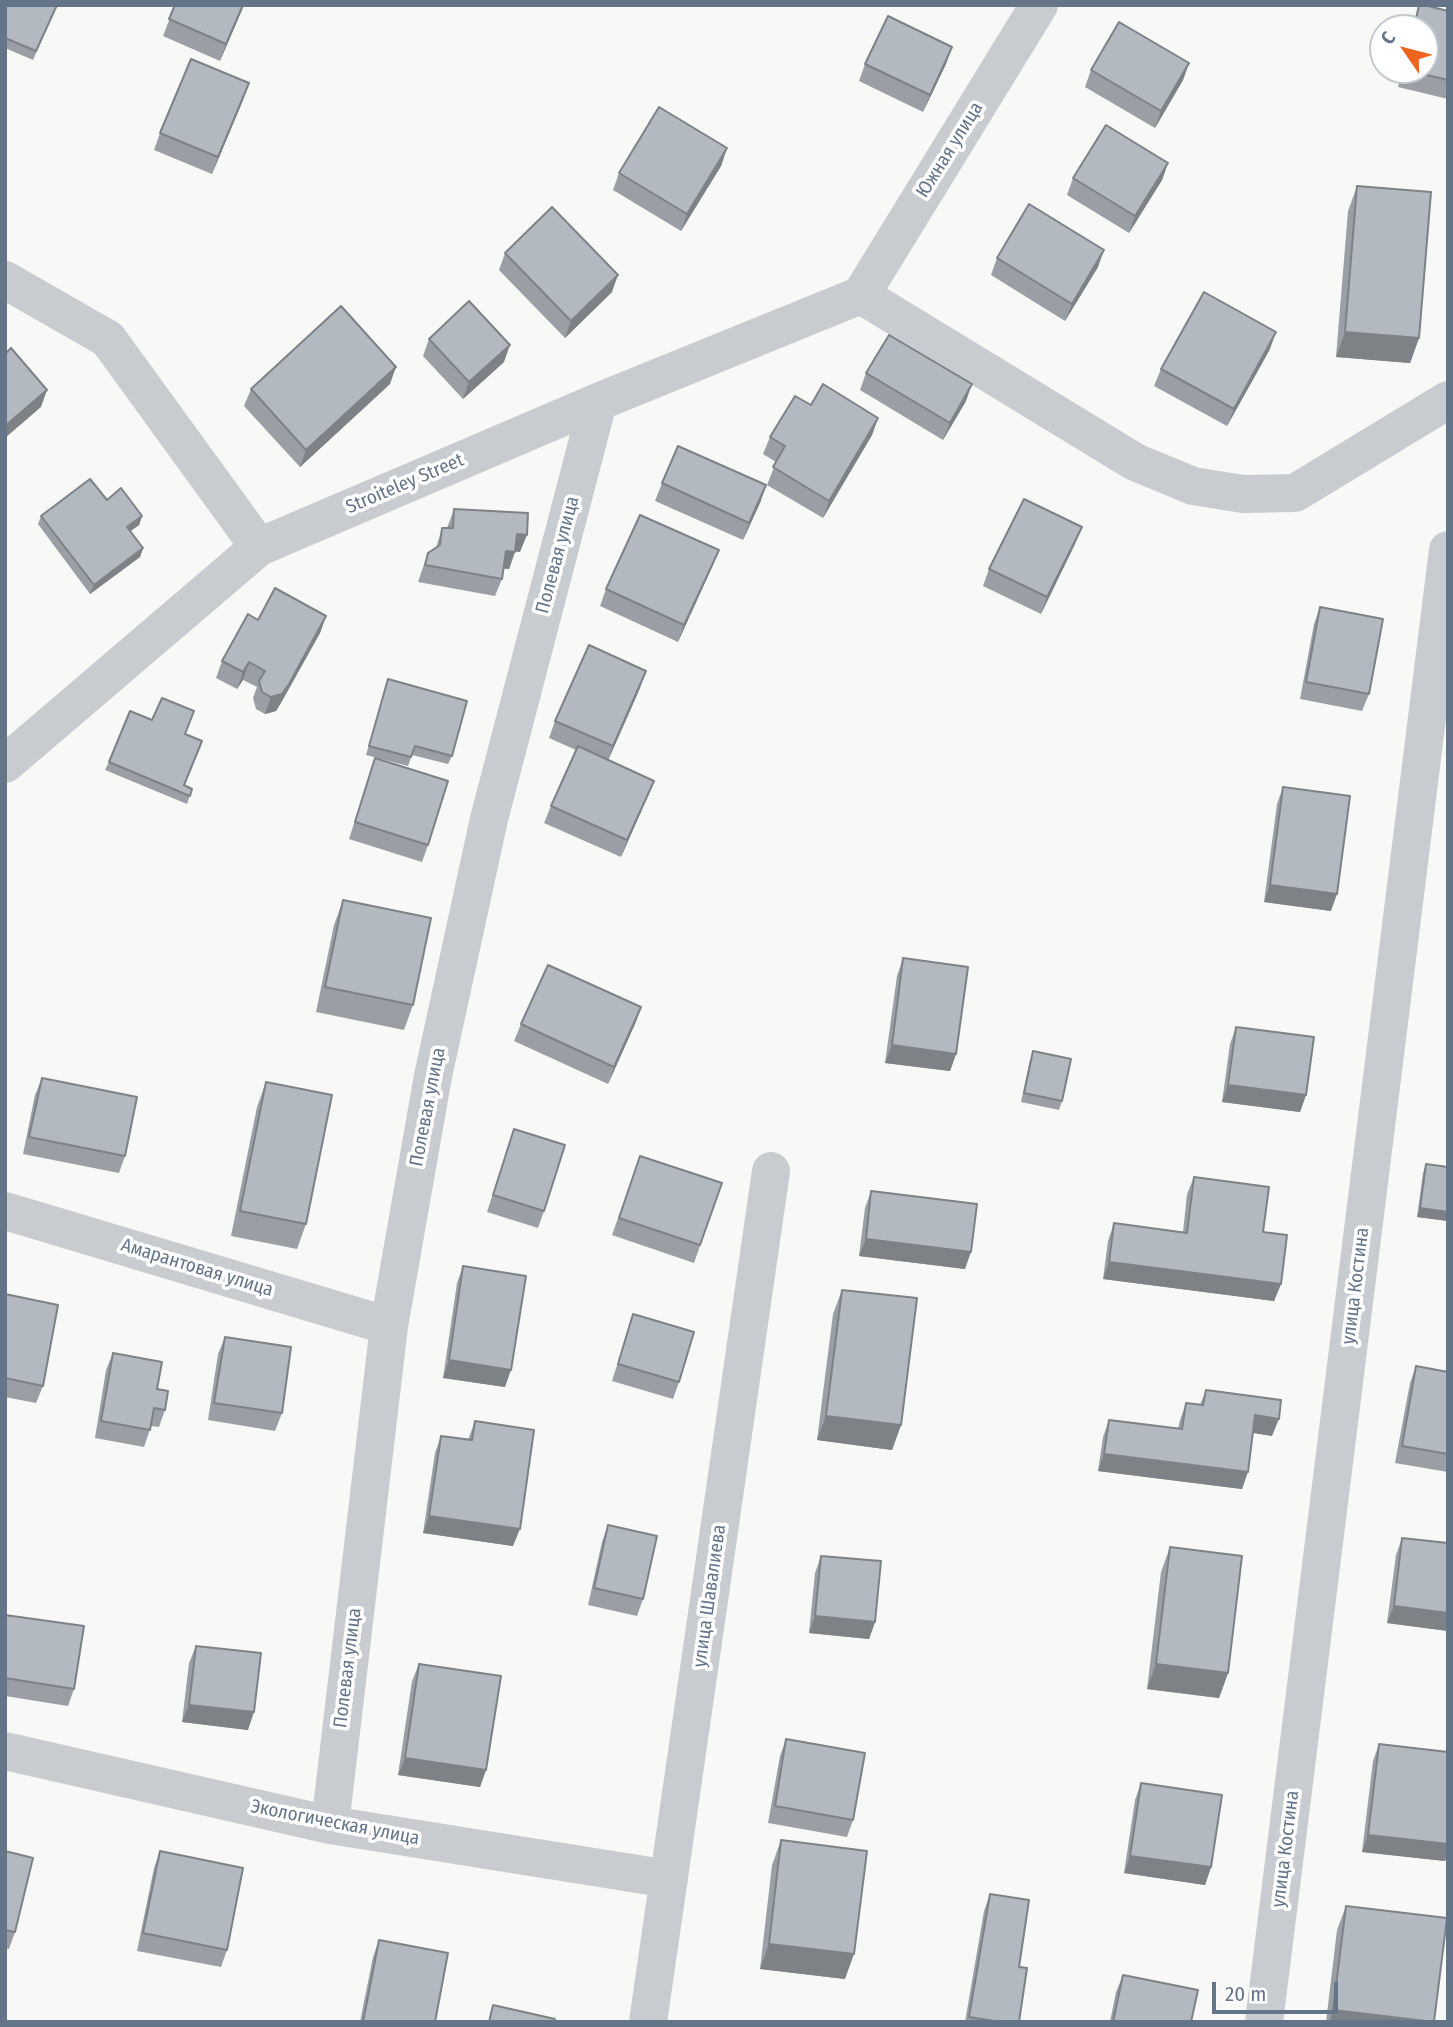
<!DOCTYPE html>
<meta charset="utf-8">
<style>
body{margin:0}
#map{position:relative;width:1453px;height:2027px;overflow:hidden;background:#f8f9f6;font-family:"Fira Sans Condensed",sans-serif}
canvas{display:block}
.frame{position:absolute;inset:0;border:7px solid #657589;pointer-events:none}
.north{position:absolute;left:1369px;top:14px;width:70px;height:70px;box-sizing:border-box;background:#fff;border:2px solid #c1c8d0;border-radius:50%;rotate:305deg;font-size:19px;font-weight:700;line-height:28px;text-align:center;color:#657589}
.north::after{content:'';display:block;margin:auto;width:24px;height:32px;background:#ef651f;clip-path:polygon(50% 0,100% 100%,50% 72%,0 100%)}
.scale{position:absolute;left:1212px;top:1982px;width:126px;height:32px;box-sizing:border-box;border:4px solid #657589;border-top:0;padding-left:9px;font-size:21px;line-height:24px;white-space:nowrap;color:#657589;-webkit-text-stroke:5px #fff;paint-order:stroke}
</style>
<div id="map">
<canvas width="1453" height="2027"></canvas>
<div class="frame"></div>
<div class="north">С</div>
<div class="scale">20 m</div>
</div>
<script>
const ctx = document.querySelector('canvas').getContext('2d');
ctx.lineJoin = 'round';
function shape(rows) {
  const path = new Path2D();
  for (const r of rows) {
    path.moveTo(r[0], r[1]);
    for (let i = 2; i < r.length; i += 2) path.lineTo(r[i], r[i + 1]);
  }
  return path;
}
function strokePath(path, color, width, dash) {
  ctx.strokeStyle = color;
  ctx.lineWidth = width;
  ctx.lineCap = dash ? 'butt' : 'round';
  ctx.setLineDash(dash || []);
  ctx.stroke(path);
}
function paint(path, color) {
  ctx.fillStyle = color;
  ctx.fill(path, 'evenodd');
}
function label(font, color, halo, rows, align = 'center') {
  ctx.font = font + ' "Fira Sans Condensed",sans-serif';
  ctx.lineWidth = 7;
  ctx.setLineDash([]);
  ctx.textBaseline = 'middle';
  ctx.strokeStyle = halo;
  ctx.fillStyle = color;
  for (const [text, x, y, turn = 0] of rows) {
    ctx.save();
    ctx.translate(x, y);
    ctx.rotate((+turn || 0) * Math.PI / 180);
    ctx.textAlign = isNaN(turn) ? turn : align;
    if (halo) ctx.strokeText(text, 0, 0);
    ctx.fillText(text, 0, 0);
    ctx.restore();
  }
}
strokePath(shape([
 [5,280,108,339,259,547],
 [861,295,1135,462,1193,486,1243,494,1295,493,1448,400],
 [861,295,1039,5],
 [5,764,259,547,598,402,861,295],
 [5,1211,389,1326],
 [5,1751,330,1825,669,1879],
 [330,1825,389,1326,433,1076,489,819,598,402],
 [648,2022,771,1171],
 [1264,2022,1448,550]
]), '#c8cbcf', 38);
paint(shape([
 [5,5,57,5,33,60,5,48],
 [175,5,244,5,220,61,163,36],
 [1419,5,1448,11,1448,99,1398,87,1402,70,1425,70,1425,28,1412,28],
 [952,47,946,64,923,112,859,81,865,64],
 [1189,63,1183,80,1155,128,1085,87,1091,70],
 [243,100,212,174,154,150,160,133],
 [727,148,721,166,681,231,613,190,619,173],
 [1168,163,1162,180,1129,233,1067,195,1073,178],
 [1357,186,1419,338,1410,363,1336,357,1348,211],
 [505,253,612,292,565,338,499,270],
 [997,258,1098,267,1065,321,991,275],
 [429,339,504,362,463,399,423,356],
 [1270,349,1227,426,1154,386,1161,369],
 [866,373,966,401,943,440,860,390],
 [390,384,300,467,244,406,251,389],
 [811,405,878,418,872,435,823,518,767,485,776,462,763,454,770,437],
 [662,483,766,485,760,503,743,540,655,501],
 [107,500,142,516,139,525,130,531,143,548,140,557,90,594,38,524,41,516],
 [454,509,520,552,515,551,509,569,503,568,502,579,495,596,418,582,428,553,436,548,442,528,447,528],
 [1075,544,1041,614,983,586,989,569],
 [719,550,712,567,678,642,600,606,606,589],
 [1320,607,1369,694,1362,711,1300,699,1314,624],
 [326,616,320,633,282,701,276,711,265,714,256,709,253,698,257,687,243,680,237,689,216,678,222,661,258,620],
 [388,679,452,756,448,764,412,755,408,766,366,755],
 [640,688,608,760,654,781,647,798,621,857,544,823,551,806,576,750,549,738,555,721],
 [185,734,184,785,192,789,187,804,105,770,109,762],
 [375,758,428,845,422,862,349,839],
 [1283,787,1331,911,1264,902,1277,804],
 [343,900,413,1005,404,1030,316,1012,334,925],
 [903,958,956,1054,950,1071,885,1063,897,976],
 [641,1007,635,1024,608,1084,514,1041,521,1024],
 [1236,1027,1306,1095,1300,1112,1222,1102,1230,1044],
 [1033,1051,1062,1101,1059,1110,1021,1102,1030,1060],
 [42,1078,125,1156,119,1173,23,1154,35,1095],
 [266,1082,306,1224,297,1249,231,1236,257,1107],
 [514,1129,544,1211,538,1228,487,1212],
 [640,1156,722,1183,694,1263,612,1235],
 [1426,1164,1448,1167,1448,1221,1417,1217,1423,1173],
 [1194,1177,1263,1232,1281,1284,1274,1301,1103,1279,1108,1241,1114,1223,1183,1232,1187,1194],
 [871,1191,965,1269,859,1256,865,1208],
 [463,1266,505,1387,443,1378,457,1283],
 [842,1290,901,1425,892,1450,817,1440,833,1314],
 [5,1294,43,1386,36,1403,5,1397],
 [633,1314,679,1382,673,1399,612,1381],
 [225,1337,282,1413,275,1431,208,1420,218,1354],
 [113,1353,157,1389,165,1410,159,1427,151,1426,144,1447,95,1438,106,1370],
 [1416,1366,1448,1372,1448,1472,1395,1463,1410,1383],
 [1206,1390,1272,1436,1253,1433,1242,1489,1098,1471,1103,1437,1109,1420,1178,1429,1180,1420,1186,1403,1200,1405],
 [475,1421,513,1546,423,1533,435,1453,441,1436,468,1440],
 [608,1525,643,1599,637,1616,588,1605,602,1542],
 [1402,1538,1448,1543,1448,1631,1387,1623,1396,1555],
 [1170,1547,1228,1673,1219,1698,1147,1689,1161,1572],
 [821,1556,875,1622,869,1639,809,1633,815,1573],
 [5,1615,74,1689,68,1706,5,1696],
 [196,1646,248,1730,182,1722,189,1663],
 [419,1664,486,1770,480,1787,398,1775,412,1681],
 [786,1739,853,1820,847,1837,768,1823,780,1756],
 [1379,1744,1448,1752,1448,1855,1445,1861,1362,1852,1373,1761],
 [1141,1783,1211,1867,1205,1885,1124,1873,1135,1800],
 [781,1840,845,1979,760,1969,772,1865],
 [5,1851,15,1932,9,1949,5,1948],
 [160,1851,227,1950,221,1967,137,1951,154,1868],
 [990,1894,1019,1967,1019,2022,965,2022,984,1911],
 [1346,1906,1434,2022,1326,2022,1337,1930],
 [379,1940,435,2022,360,2022,373,1957],
 [1123,1975,1191,2022,1110,2022,1116,1992]
]), '#999fa5');
paint(shape([
 [243,5,244,5,220,61,226,44],
 [952,47,946,64,923,112,930,95],
 [1189,63,1183,80,1155,128,1161,111],
 [249,83,243,100,212,174,218,157],
 [727,148,721,166,681,231,687,214],
 [1168,163,1162,180,1129,233,1135,216],
 [1104,250,1098,267,1065,321,1072,304],
 [618,275,612,292,565,338,571,321],
 [1276,332,1270,349,1227,426,1234,409],
 [1345,332,1419,338,1410,363,1336,357],
 [510,345,504,362,463,399,469,382],
 [396,367,390,384,300,467,306,450],
 [972,384,966,401,943,440,950,423],
 [47,390,41,407,5,438,5,426],
 [878,418,872,435,823,518,829,501],
 [766,485,760,503,743,540,749,523],
 [142,516,139,525,124,536,127,527],
 [1082,527,1075,544,1041,614,1047,597],
 [517,534,527,535,520,552,510,551],
 [143,548,140,557,90,594,94,585],
 [719,550,712,567,678,642,684,625],
 [506,551,515,552,509,569,500,568],
 [326,616,320,633,282,701,276,711,265,714,271,697],
 [249,662,243,680,237,689,243,672],
 [646,671,640,688,607,763,613,746],
 [654,781,647,798,621,857,627,840],
 [1270,885,1337,894,1331,911,1264,902],
 [641,1007,635,1024,608,1084,614,1067],
 [892,1045,956,1054,950,1071,885,1063],
 [1228,1085,1306,1095,1300,1112,1222,1102],
 [1420,1208,1448,1212,1448,1221,1417,1217],
 [866,1239,971,1252,965,1269,859,1256],
 [1109,1262,1281,1284,1274,1301,1103,1279],
 [449,1360,511,1370,505,1387,443,1378],
 [1255,1415,1279,1419,1272,1436,1249,1432],
 [826,1416,901,1425,892,1450,817,1440],
 [1104,1454,1248,1472,1242,1489,1098,1471],
 [429,1516,520,1529,513,1546,423,1533],
 [1394,1606,1448,1613,1448,1631,1387,1623],
 [815,1616,875,1622,869,1639,809,1633],
 [1156,1664,1228,1673,1219,1698,1147,1689],
 [189,1705,254,1712,248,1730,182,1722],
 [405,1758,486,1770,480,1787,398,1775],
 [1368,1835,1448,1844,1448,1855,1445,1861,1362,1852],
 [1130,1856,1211,1867,1205,1885,1124,1873],
 [769,1944,854,1954,845,1979,760,1969],
 [1333,2010,1433,2022,1329,2022]
]), '#7d8286');
const building = shape([
 [5,5,57,5,36,51,5,38,5,5],
 [175,5,243,5,226,44,169,19,175,5],
 [1419,5,1424,5,1448,11,1448,80,1405,70,1425,70,1425,28,1414,28,1419,5],
 [888,16,952,47,930,95,865,64,888,16],
 [1119,22,1189,63,1161,111,1091,70,1119,22],
 [191,59,249,83,218,157,160,133,191,59],
 [659,107,727,148,687,214,619,173,659,107],
 [1106,125,1168,163,1135,216,1073,178,1106,125],
 [1357,186,1431,192,1419,338,1345,332,1357,186],
 [1029,204,1104,250,1072,304,997,258,1029,204],
 [552,207,618,275,571,321,505,253,552,207],
 [1204,292,1276,332,1234,409,1161,369,1204,292],
 [469,301,510,345,469,382,429,339,469,301],
 [341,306,396,367,306,450,251,389,341,306],
 [889,335,972,384,950,423,866,373,889,335],
 [11,348,47,390,5,426,5,354,11,348],
 [823,384,878,418,829,501,773,467,785,446,770,437,795,396,811,405,823,384],
 [678,446,766,485,749,523,662,483,678,446],
 [90,479,107,500,121,488,142,516,127,527,143,548,94,585,41,516,90,479],
 [1024,499,1082,527,1047,597,989,569,1024,499],
 [454,509,528,513,527,535,517,534,515,552,506,551,502,579,425,565,428,553,440,545,442,528,453,528,454,509],
 [640,515,719,550,684,625,606,589,640,515],
 [275,588,326,616,289,684,282,694,271,697,262,692,259,681,265,671,249,662,243,672,222,661,248,614,258,620,275,588],
 [1320,607,1383,619,1369,694,1306,682,1320,607],
 [589,645,646,671,613,746,555,721,589,645],
 [388,679,467,701,452,756,415,746,411,757,369,746,388,679],
 [162,698,194,711,185,734,202,741,184,785,192,789,190,796,109,762,130,711,152,720,162,698],
 [578,746,654,781,627,840,551,806,578,746],
 [375,758,448,781,428,845,355,822,375,758],
 [1283,787,1350,796,1337,894,1270,885,1283,787],
 [343,900,431,918,413,1005,325,987,343,900],
 [903,958,968,967,956,1054,892,1045,903,958],
 [548,965,641,1007,614,1067,521,1024,548,965],
 [1236,1027,1314,1037,1306,1095,1228,1085,1236,1027],
 [1033,1051,1071,1059,1062,1101,1024,1093,1033,1051],
 [42,1078,137,1097,125,1156,29,1137,42,1078],
 [266,1082,332,1095,306,1224,240,1211,266,1082],
 [514,1129,565,1145,544,1211,493,1195,514,1129],
 [640,1156,722,1183,700,1245,619,1218,640,1156],
 [1426,1164,1448,1167,1448,1212,1420,1208,1426,1164],
 [1194,1177,1269,1187,1263,1232,1287,1235,1281,1284,1109,1262,1114,1223,1187,1233,1194,1177],
 [871,1191,977,1204,971,1252,866,1239,871,1191],
 [463,1266,526,1276,511,1370,449,1360,463,1266],
 [842,1290,917,1298,901,1425,826,1416,842,1290],
 [5,1294,58,1305,43,1386,5,1378,5,1294],
 [633,1314,694,1332,679,1382,618,1364,633,1314],
 [225,1337,291,1347,282,1413,214,1403,225,1337],
 [113,1353,162,1362,157,1389,168,1391,165,1410,154,1408,150,1430,101,1421,113,1353],
 [1416,1366,1448,1372,1448,1454,1402,1446,1416,1366],
 [1206,1390,1281,1400,1279,1419,1255,1415,1248,1472,1104,1454,1109,1420,1182,1429,1186,1403,1203,1405,1206,1390],
 [475,1421,534,1430,520,1529,429,1516,441,1436,472,1440,475,1421],
 [608,1525,657,1536,643,1599,594,1588,608,1525],
 [1402,1538,1448,1543,1448,1613,1394,1606,1402,1538],
 [1170,1547,1242,1556,1228,1673,1156,1664,1170,1547],
 [821,1556,881,1561,875,1622,815,1616,821,1556],
 [5,1615,84,1626,74,1689,5,1678,5,1615],
 [196,1646,261,1653,254,1712,189,1705,196,1646],
 [419,1664,501,1676,486,1770,405,1758,419,1664],
 [786,1739,865,1753,853,1820,775,1806,786,1739],
 [1379,1744,1448,1752,1448,1844,1368,1835,1379,1744],
 [1141,1783,1222,1795,1211,1867,1130,1856,1141,1783],
 [781,1840,867,1851,854,1954,769,1944,781,1840],
 [5,1851,33,1858,15,1932,5,1930,5,1851],
 [160,1851,243,1868,227,1950,143,1933,160,1851],
 [990,1894,1029,1900,1019,1967,1027,1968,1019,2022,1001,2022,969,2017,990,1894],
 [1346,1906,1447,1918,1434,2022,1333,2010,1346,1906],
 [379,1940,448,1953,435,2022,363,2022,379,1940],
 [1123,1975,1198,1990,1191,2022,1113,2022,1123,1975],
 [493,2005,555,2019,554,2022,489,2022,493,2005]
]);
paint(building, '#b2b9c0');
strokePath(building, '#7d8286', 2);
label('19px', '#657589', '#fff', [
 ["Южная улица",950,150,-58],
 ["Stroiteley Street",405,484,-23],
 ["Полевая улица",558,555,-75],
 ["Полевая улица",428,1107,-79],
 ["Амарантовая улица",197,1268,17],
 ["улица Костина",1356,1286,-83],
 ["улица Шавалиева",710,1596,-82],
 ["Полевая улица",348,1668,-83],
 ["Экологическая улица",335,1823,11],
 ["улица Костина",1286,1849,-83]
]);
</script>
